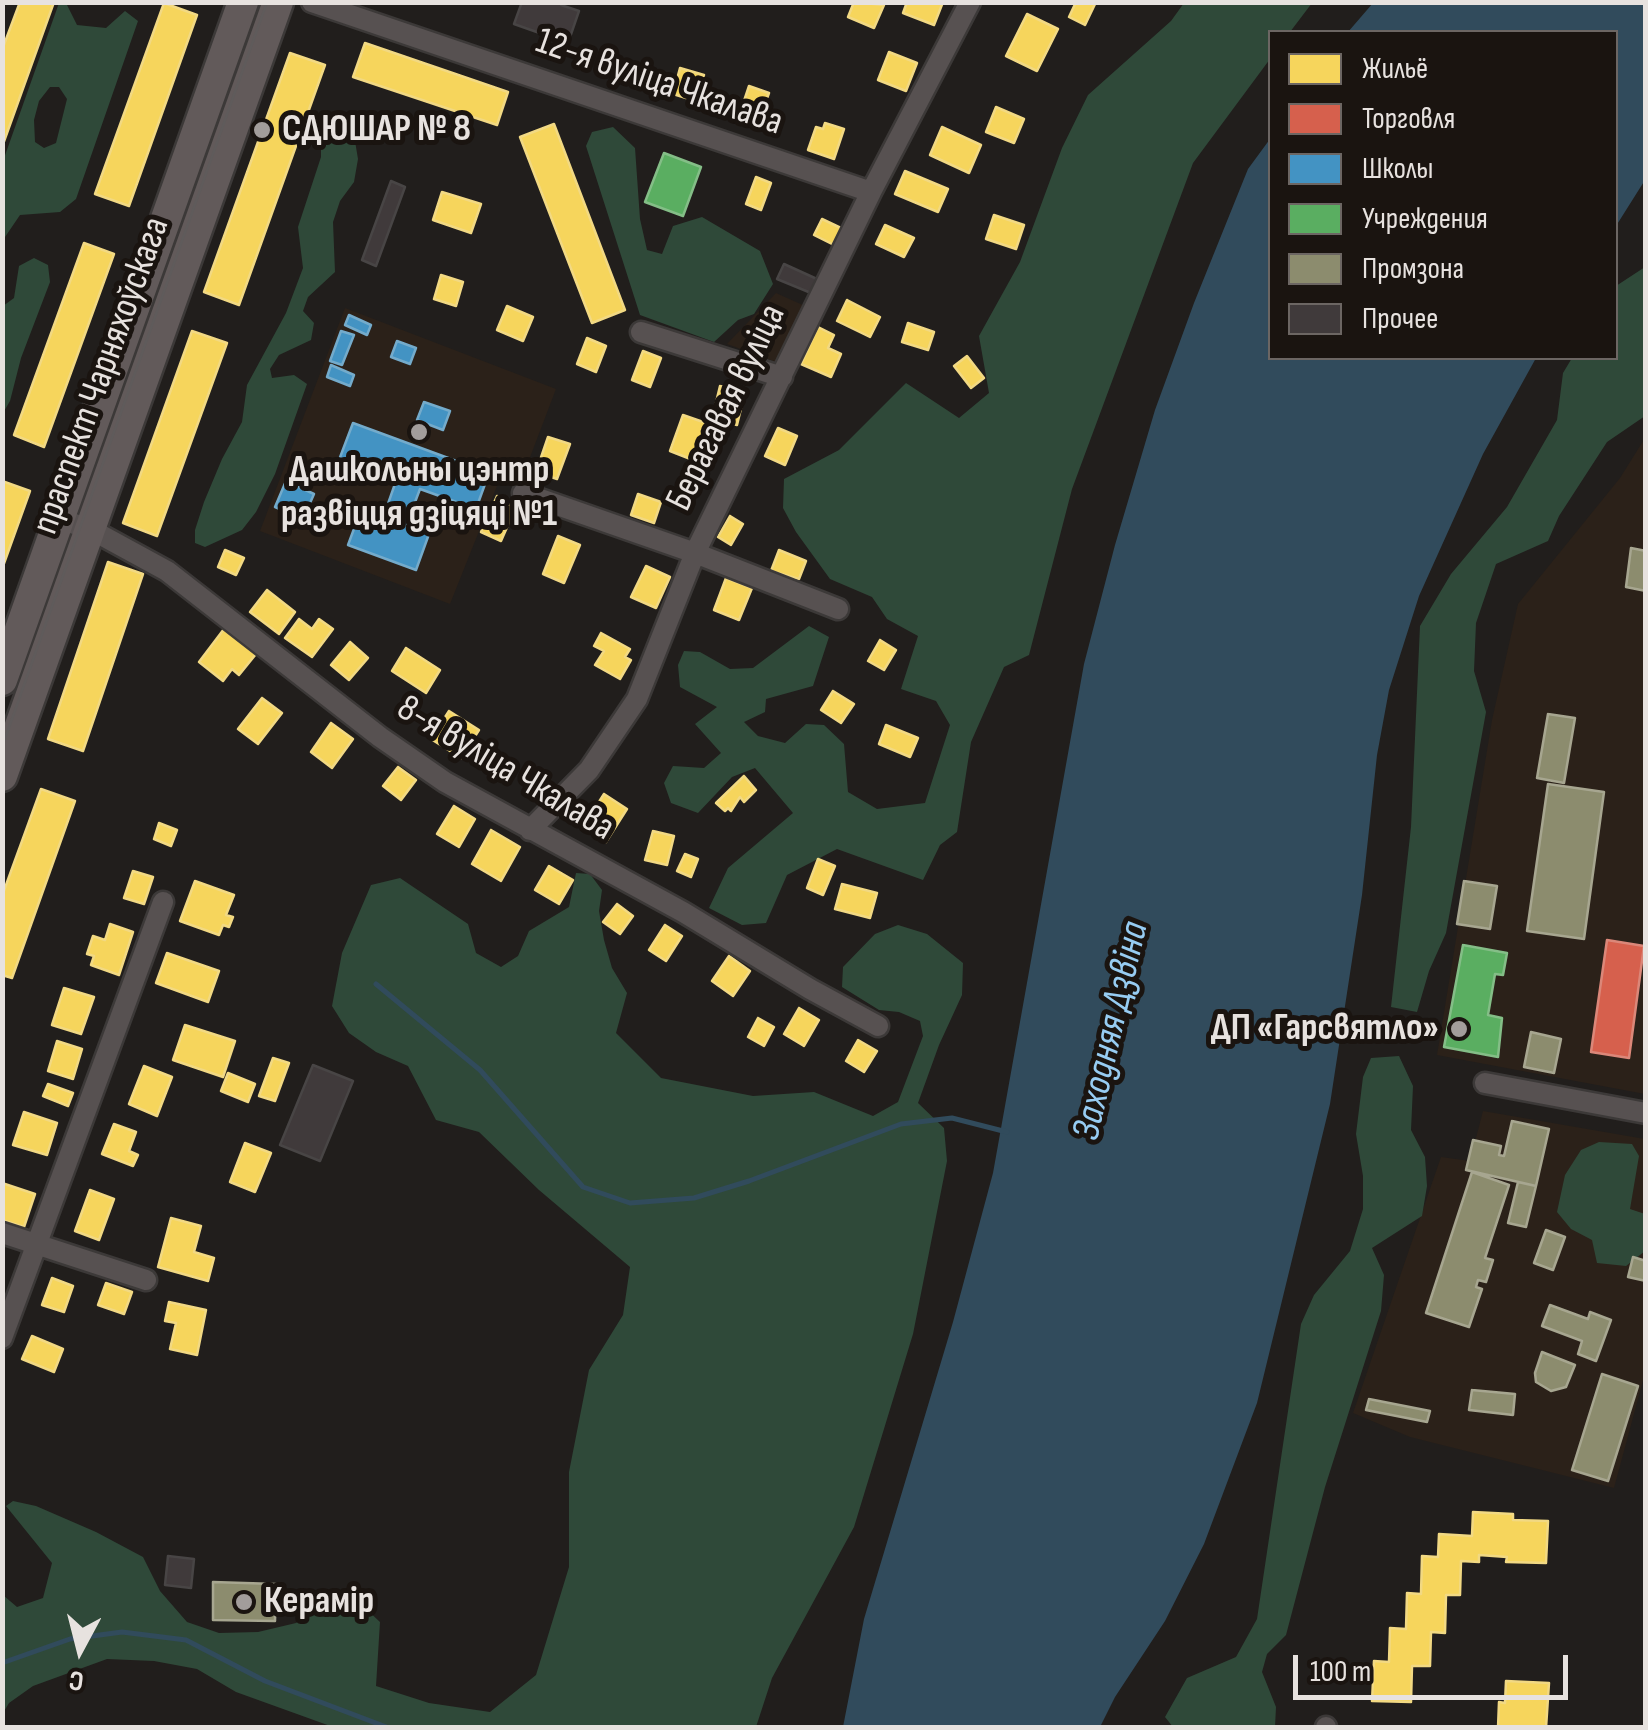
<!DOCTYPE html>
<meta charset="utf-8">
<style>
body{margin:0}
#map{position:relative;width:1648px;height:1730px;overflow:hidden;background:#211e1c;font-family:"Sofia Sans Condensed",sans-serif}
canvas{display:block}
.frame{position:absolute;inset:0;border:5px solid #e7e2df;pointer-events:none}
.legend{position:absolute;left:1268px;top:30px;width:350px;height:330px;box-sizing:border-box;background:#1a1410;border:2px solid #6c6663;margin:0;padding:12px 18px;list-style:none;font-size:30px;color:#e7e2df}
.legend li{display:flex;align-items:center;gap:20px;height:50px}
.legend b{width:50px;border:2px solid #6c6663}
.north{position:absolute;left:30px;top:1600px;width:100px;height:100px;-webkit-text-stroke:8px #1a1410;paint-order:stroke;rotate:187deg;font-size:28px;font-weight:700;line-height:40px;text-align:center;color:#e7e2df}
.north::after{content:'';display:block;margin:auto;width:35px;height:45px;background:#e7e2df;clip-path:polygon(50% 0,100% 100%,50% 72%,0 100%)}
.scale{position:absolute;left:1293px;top:1655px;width:275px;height:45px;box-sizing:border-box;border:5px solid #e7e2df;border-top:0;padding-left:12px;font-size:30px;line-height:35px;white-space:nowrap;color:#e7e2df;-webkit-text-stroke:8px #1a1410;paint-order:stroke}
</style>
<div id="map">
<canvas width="1648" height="1730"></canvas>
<div class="frame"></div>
<ul class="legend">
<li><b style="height:28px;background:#f6d55c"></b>Жильё</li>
<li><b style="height:28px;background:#d6604d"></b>Торговля</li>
<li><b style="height:28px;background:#4393c3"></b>Школы</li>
<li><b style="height:28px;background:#5aae61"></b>Учреждения</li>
<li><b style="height:28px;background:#8c8c6e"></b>Промзона</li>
<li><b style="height:28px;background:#403a3b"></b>Прочее</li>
</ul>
<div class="north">С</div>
<div class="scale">100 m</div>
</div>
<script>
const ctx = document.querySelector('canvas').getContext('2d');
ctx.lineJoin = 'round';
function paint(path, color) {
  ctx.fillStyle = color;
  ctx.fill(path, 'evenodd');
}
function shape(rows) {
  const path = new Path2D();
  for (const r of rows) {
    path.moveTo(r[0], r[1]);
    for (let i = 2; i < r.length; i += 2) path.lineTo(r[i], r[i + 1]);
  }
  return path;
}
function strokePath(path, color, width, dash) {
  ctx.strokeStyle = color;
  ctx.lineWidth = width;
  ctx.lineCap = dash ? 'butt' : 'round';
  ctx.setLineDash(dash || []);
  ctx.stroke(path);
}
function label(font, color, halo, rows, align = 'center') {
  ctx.font = font + ' "Sofia Sans Condensed",sans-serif';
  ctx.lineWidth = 10;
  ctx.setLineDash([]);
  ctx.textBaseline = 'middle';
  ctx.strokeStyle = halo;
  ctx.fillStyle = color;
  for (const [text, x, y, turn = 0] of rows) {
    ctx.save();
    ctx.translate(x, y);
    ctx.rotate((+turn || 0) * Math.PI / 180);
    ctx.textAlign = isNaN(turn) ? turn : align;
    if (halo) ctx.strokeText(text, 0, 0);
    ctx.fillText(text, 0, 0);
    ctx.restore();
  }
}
paint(shape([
 [776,293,805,306,779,363,727,344],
 [345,308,556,389,521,481,501,476,450,604,260,531],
 [1645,438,1645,1094,1437,1055,1492,720,1518,604,1620,478],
 [1483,1111,1645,1139,1645,1373,1614,1488,1410,1437,1353,1413,1441,1157,1470,1161]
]), '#2b2119');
paint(shape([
 [59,3,66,3,77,25,106,28,125,11,138,21,76,199,60,212,20,215,3,240,3,161],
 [50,87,59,87,67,99,56,143,44,148,35,142,34,120,39,101],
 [1184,3,1312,3,1290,32,1270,32,1270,59,1193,163,1072,489,1029,655,1004,667,971,742,957,832,940,845,923,880,837,849,787,875,766,923,742,925,709,908,728,868,793,813,755,768,732,777,698,813,671,803,664,783,673,766,704,768,721,753,695,724,717,707,680,687,678,665,684,651,700,652,730,669,753,668,809,626,829,637,813,686,766,699,765,712,744,722,758,736,785,743,806,724,824,725,844,744,848,792,877,809,925,803,950,725,936,701,901,689,918,636,887,619,872,597,830,579,796,532,783,508,784,479,839,450,906,383,959,418,989,393,979,336,1020,262,1062,148,1088,95,1171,21],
 [613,127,635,148,640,219,647,250,662,254,673,226,702,217,760,251,773,284,754,314,738,320,714,342,640,315,586,146,592,132],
 [329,128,355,141,358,159,354,182,340,201,333,222,335,272,308,297,303,311,314,323,311,340,279,355,270,369,272,378,294,375,307,384,275,474,256,512,242,530,205,547,195,543,195,530,204,502,222,459,242,422,247,385,286,313,303,268,298,227,321,157,321,137],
 [34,258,48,265,50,282,21,358,10,401,3,413,3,306,14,298,19,266],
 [1645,267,1645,416,1607,442,1559,516,1548,541,1496,564,1476,623,1474,671,1486,712,1446,933,1429,971,1417,1012,1391,1007,1411,827,1420,626,1451,574,1507,507,1557,420,1563,373,1572,358,1616,358,1616,286],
 [576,873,590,874,602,890,599,911,604,940,612,968,627,993,616,1033,661,1078,753,1096,814,1092,873,1116,898,1102,923,1036,920,1021,899,1012,879,1010,842,987,843,967,875,934,898,925,927,934,963,963,962,995,939,1045,918,1103,944,1128,947,1161,913,1334,854,1527,772,1678,756,1727,333,1727,236,1692,197,1669,154,1661,107,1659,33,1686,9,1703,3,1713,3,1595,17,1607,43,1598,52,1563,6,1506,13,1501,36,1506,96,1532,143,1557,160,1591,187,1622,219,1633,258,1632,296,1623,329,1600,364,1607,380,1622,376,1686,429,1703,490,1712,536,1675,569,1567,569,1472,589,1370,623,1315,630,1267,539,1190,479,1132,436,1120,408,1066,376,1052,349,1033,332,1006,342,953,371,885,400,878,468,924,476,953,501,967,518,956,529,931,569,907],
 [1399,1056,1413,1086,1411,1130,1425,1157,1427,1186,1422,1216,1372,1248,1384,1275,1381,1311,1325,1487,1286,1635,1267,1654,1262,1672,1276,1707,1275,1727,1173,1727,1165,1717,1187,1678,1236,1657,1257,1619,1301,1324,1314,1295,1350,1251,1363,1209,1363,1176,1356,1134,1363,1077,1371,1058],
 [1599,1142,1632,1144,1639,1156,1630,1209,1645,1214,1645,1251,1626,1266,1597,1263,1592,1240,1571,1229,1557,1212,1565,1175,1581,1150]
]), '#2f4939');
paint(shape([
 [1373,3,1645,3,1645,180,1616,226,1616,32,1348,32],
 [1270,139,1270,358,1536,358,1483,454,1419,596,1389,690,1377,755,1362,895,1330,1104,1257,1403,1204,1544,1165,1621,1115,1697,1100,1727,843,1727,864,1619,953,1322,993,1173,1084,664,1115,545,1155,410,1194,303,1248,169]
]), '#314b5c');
const homes = shape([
 [20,2,54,2,2,147,2,50,20,2],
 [854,2,884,5,874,28,848,17,854,2],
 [907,2,943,2,934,25,903,13,907,2],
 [1076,2,1096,2,1085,25,1069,17,1076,2],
 [164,3,197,15,129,206,95,194,164,3],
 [1027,14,1058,29,1037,71,1006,56,1027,14],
 [365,43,508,92,497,125,353,77,365,43],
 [889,52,917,63,906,91,878,80,889,52],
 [290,53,325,65,239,305,204,292,290,53],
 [680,68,704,75,696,101,673,94,680,68],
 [749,86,769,93,758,123,739,116,749,86],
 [996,107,1024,119,1014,143,986,132,996,107],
 [825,123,844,129,834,159,808,150,816,127,823,129,825,123],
 [554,124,625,310,592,323,520,137,554,124],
 [942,127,981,145,969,173,930,155,942,127],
 [905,171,948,189,938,212,895,194,905,171],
 [756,177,771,183,761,210,746,204,756,177],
 [442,192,481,204,471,233,433,220,442,192],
 [994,215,1024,225,1016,249,986,239,994,215],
 [822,219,843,229,836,246,814,235,822,219],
 [885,225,914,238,904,257,876,244,885,225],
 [84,243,114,254,44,447,14,435,84,243],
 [441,275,463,282,456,306,434,299,441,275],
 [847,300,880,317,870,337,837,321,847,300],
 [507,306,533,317,523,341,497,330,507,306],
 [908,323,934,332,928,350,902,342,908,323],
 [818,327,834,335,828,348,841,354,831,377,801,364,818,327],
 [192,331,227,343,157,536,123,523,192,331],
 [587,338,606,346,596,372,577,364,587,338],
 [643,351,661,358,650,387,632,380,643,351],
 [967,356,984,378,971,388,954,366,967,356],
 [720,386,745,392,737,425,712,419,720,386],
 [683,415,706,423,693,460,670,451,683,415],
 [778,428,797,436,785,465,765,456,778,428],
 [548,437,570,444,557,479,536,472,548,437],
 [2,481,30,491,2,569,2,481],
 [638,494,661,502,654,523,631,515,638,494],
 [497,496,515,509,501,541,481,532,497,496],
 [730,516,743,524,731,545,718,537,730,516],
 [558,536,580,545,564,583,543,574,558,536],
 [225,550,244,558,236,575,218,567,225,550],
 [779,550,806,561,799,579,771,571,779,550],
 [108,562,143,574,83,751,48,739,108,562],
 [646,566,670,577,656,608,631,597,646,566],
 [726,578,752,588,739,620,714,610,726,578],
 [267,590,295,612,279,634,250,612,267,590],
 [299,619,312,629,319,619,333,629,312,657,285,638,299,619],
 [224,629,256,654,239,675,232,669,223,681,199,662,224,629],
 [601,633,630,649,625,657,631,660,620,679,595,665,604,651,594,646,601,633],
 [880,640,896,650,884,670,868,661,880,640],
 [350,642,368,658,349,680,331,665,350,642],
 [406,648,440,670,426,693,392,671,406,648],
 [833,691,854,704,841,723,821,710,833,691],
 [262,698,282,713,258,744,238,729,262,698],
 [449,711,479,730,461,758,431,739,449,711],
 [331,723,353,739,332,768,311,752,331,723],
 [886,725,918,738,910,757,879,744,886,725],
 [398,767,416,780,401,800,383,786,398,767],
 [744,776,756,790,744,802,740,797,731,811,728,808,725,811,716,803,744,776],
 [41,789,75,801,12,978,2,975,2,896,41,789],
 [604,794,627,809,606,842,583,827,604,794],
 [454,806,475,819,459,847,437,834,454,806],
 [159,823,177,830,171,846,154,839,159,823],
 [491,830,520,847,501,881,472,864,491,830],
 [653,831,674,836,667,865,645,860,653,831],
 [685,854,698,859,691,877,677,871,685,854],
 [818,859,835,866,823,895,807,888,818,859],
 [549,866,573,880,559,904,535,890,549,866],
 [133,871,153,877,144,904,124,898,133,871],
 [195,881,234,895,226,915,233,917,229,927,223,925,219,935,180,921,195,881],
 [842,884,877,893,870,918,835,909,842,884],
 [617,904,633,916,620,934,603,922,617,904],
 [110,924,133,932,119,975,91,965,94,956,87,954,93,936,105,940,110,924],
 [665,925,682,936,666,961,649,950,665,925],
 [167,953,219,971,208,1002,156,983,167,953],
 [729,956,750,971,733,996,712,981,729,956],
 [64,988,94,997,81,1034,52,1025,64,988],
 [799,1008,819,1020,804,1046,784,1034,799,1008],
 [758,1018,774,1027,764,1046,748,1037,758,1018],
 [185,1025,235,1041,223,1077,173,1060,185,1025],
 [858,1040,877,1051,864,1072,846,1061,858,1040],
 [57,1041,82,1049,73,1079,48,1071,57,1041],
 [273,1058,289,1063,275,1101,259,1096,273,1058],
 [144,1066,172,1077,157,1116,129,1104,144,1066],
 [228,1073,255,1084,248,1102,221,1091,228,1073],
 [48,1084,73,1093,68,1106,43,1096,48,1084],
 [24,1112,57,1123,47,1155,13,1145,24,1112],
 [114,1124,136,1132,129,1151,138,1155,133,1166,102,1154,114,1124],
 [245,1143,271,1153,255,1192,230,1182,245,1143],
 [2,1183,35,1194,24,1227,2,1220,2,1183],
 [90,1190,114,1199,99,1240,75,1231,90,1190],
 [171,1218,201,1226,194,1252,214,1258,208,1281,158,1267,171,1218],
 [52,1278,73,1286,64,1312,42,1305,52,1278],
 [106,1283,132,1292,124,1314,98,1305,106,1283],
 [169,1302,206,1310,197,1355,170,1349,176,1323,165,1321,169,1302],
 [32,1336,63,1349,54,1372,22,1359,32,1336],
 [1473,1512,1513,1514,1513,1520,1548,1521,1546,1563,1506,1562,1507,1557,1479,1555,1479,1562,1461,1561,1460,1595,1446,1595,1445,1633,1431,1632,1430,1666,1412,1666,1411,1702,1372,1701,1374,1661,1389,1662,1390,1628,1406,1629,1407,1593,1421,1594,1422,1556,1438,1557,1439,1534,1472,1536,1473,1512],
 [1506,1681,1549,1683,1546,1728,1498,1728,1499,1702,1505,1703,1506,1681]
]);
paint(homes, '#f6d55c');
strokePath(homes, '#f2d983', 2.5);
const shops = shape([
 [1607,940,1644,946,1629,1058,1591,1052,1607,940]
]);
paint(shops, '#d6604d');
strokePath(shops, '#db8779', 2.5);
const schools = shape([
 [349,315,371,325,367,335,345,325,349,315],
 [341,331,354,335,342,365,330,361,341,331],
 [397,341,416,348,410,364,391,357,397,341],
 [331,365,354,375,350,386,327,377,331,365],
 [424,402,450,411,443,430,417,420,424,402],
 [353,423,489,473,476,509,420,489,406,526,429,534,416,570,348,545,361,510,383,518,396,481,339,460,353,423],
 [286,481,314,494,303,519,275,507,286,481]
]);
paint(schools, '#4393c3');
strokePath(schools, '#74abcb', 2.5);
const public = shape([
 [664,153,701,167,683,216,645,202,664,153],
 [1463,945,1507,953,1503,975,1495,974,1488,1015,1502,1018,1498,1057,1444,1047,1463,945]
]);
paint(public, '#5aae61');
strokePath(public, '#84be87', 2.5);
const industry = shape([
 [1631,548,1646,551,1646,591,1626,587,1631,548],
 [1548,714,1575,718,1564,783,1537,778,1548,714],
 [1548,784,1604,792,1584,939,1527,931,1548,784],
 [1464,881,1497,886,1490,929,1457,924,1464,881],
 [1531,1032,1561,1039,1554,1073,1524,1067,1531,1032],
 [1512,1121,1549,1129,1536,1186,1466,1170,1473,1140,1501,1146,1499,1155,1504,1156,1512,1121],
 [1472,1172,1509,1185,1485,1258,1493,1260,1486,1282,1478,1280,1476,1287,1482,1289,1469,1327,1426,1313,1472,1172],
 [1518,1182,1536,1186,1526,1227,1508,1223,1518,1182],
 [1546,1230,1565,1237,1553,1270,1534,1263,1546,1230],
 [1633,1257,1646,1261,1646,1281,1628,1277,1633,1257],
 [1550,1305,1588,1319,1590,1312,1611,1320,1596,1361,1578,1354,1582,1341,1542,1326,1550,1305],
 [1542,1352,1575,1365,1566,1387,1551,1391,1536,1382,1535,1373,1542,1352],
 [1602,1374,1638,1386,1608,1481,1572,1470,1602,1374],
 [1472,1390,1515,1394,1513,1415,1469,1410,1472,1390],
 [1369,1399,1430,1411,1427,1422,1366,1410,1369,1399],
 [213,1582,276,1584,275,1621,213,1620,213,1582]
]);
paint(industry, '#8c8c6e');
strokePath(industry, '#a7a690', 2.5);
strokePath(shape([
 [376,984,480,1070,583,1187,630,1203,694,1198,749,1181,901,1124,952,1118,1007,1132],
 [2,1663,70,1639,122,1632,186,1640,265,1681,389,1728]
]), '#314b5c', 5);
const building = shape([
 [522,2,562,2,561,5,579,11,568,43,514,24,522,2],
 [391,181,405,187,376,266,362,260,391,181],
 [784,264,817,279,811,293,777,279,784,264],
 [313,1065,353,1081,320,1161,280,1145,313,1065],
 [168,1556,194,1559,191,1588,165,1585,168,1556]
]);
paint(building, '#403a3b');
strokePath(building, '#484545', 2.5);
const street = shape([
 [312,2,871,192],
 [641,332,782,377],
 [523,493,695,553,838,609],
 [59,519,90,529,167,571,380,737,445,782,683,912,810,989,878,1026],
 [530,830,589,770,637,699,695,553,871,192,970,2],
 [1485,1083,1646,1113],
 [2,1233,146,1280],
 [2,1338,163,902],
 [1326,1728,1326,1727]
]);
const primary = shape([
 [2,680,243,2],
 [2,776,278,2]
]);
strokePath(street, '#3c3938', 25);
strokePath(primary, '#3c3938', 35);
strokePath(street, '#575151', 20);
strokePath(primary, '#625a5a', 30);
strokePath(shape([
 [2,747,267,2]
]), '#5f5b5b', 2.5);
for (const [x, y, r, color] of [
 [262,130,10,"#a29d9b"],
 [419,432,10,"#a29d9b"],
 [1459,1029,10,"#a29d9b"],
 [244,1602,10,"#a29d9b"]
]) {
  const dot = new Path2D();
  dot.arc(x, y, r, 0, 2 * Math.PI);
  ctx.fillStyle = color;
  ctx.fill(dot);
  strokePath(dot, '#1a1410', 4);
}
label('38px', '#e7e2df', '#1a1410', [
 ["12-я вуліца Чкалава",659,83,19],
 ["праспект Чарняхоўскага",102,376,-70],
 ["Берагавая вуліца",727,408,-64],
 ["8-я вуліца Чкалава",505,769,31]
]);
label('bold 38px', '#e7e2df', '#1a1410', [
 ["СДЮШАР № 8",282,130],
 ["Дашкольны цэнтр",419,471,"center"],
 ["развіцця дзіцяці №1",419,515,"center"],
 ["ДП «Гарсвятло»",1439,1029,"right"],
 ["Керамір",264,1602]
], 'left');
label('italic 40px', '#97ccf2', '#1a1410', [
 ["Заходняя Дзвіна",1112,1031,-77]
]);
</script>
